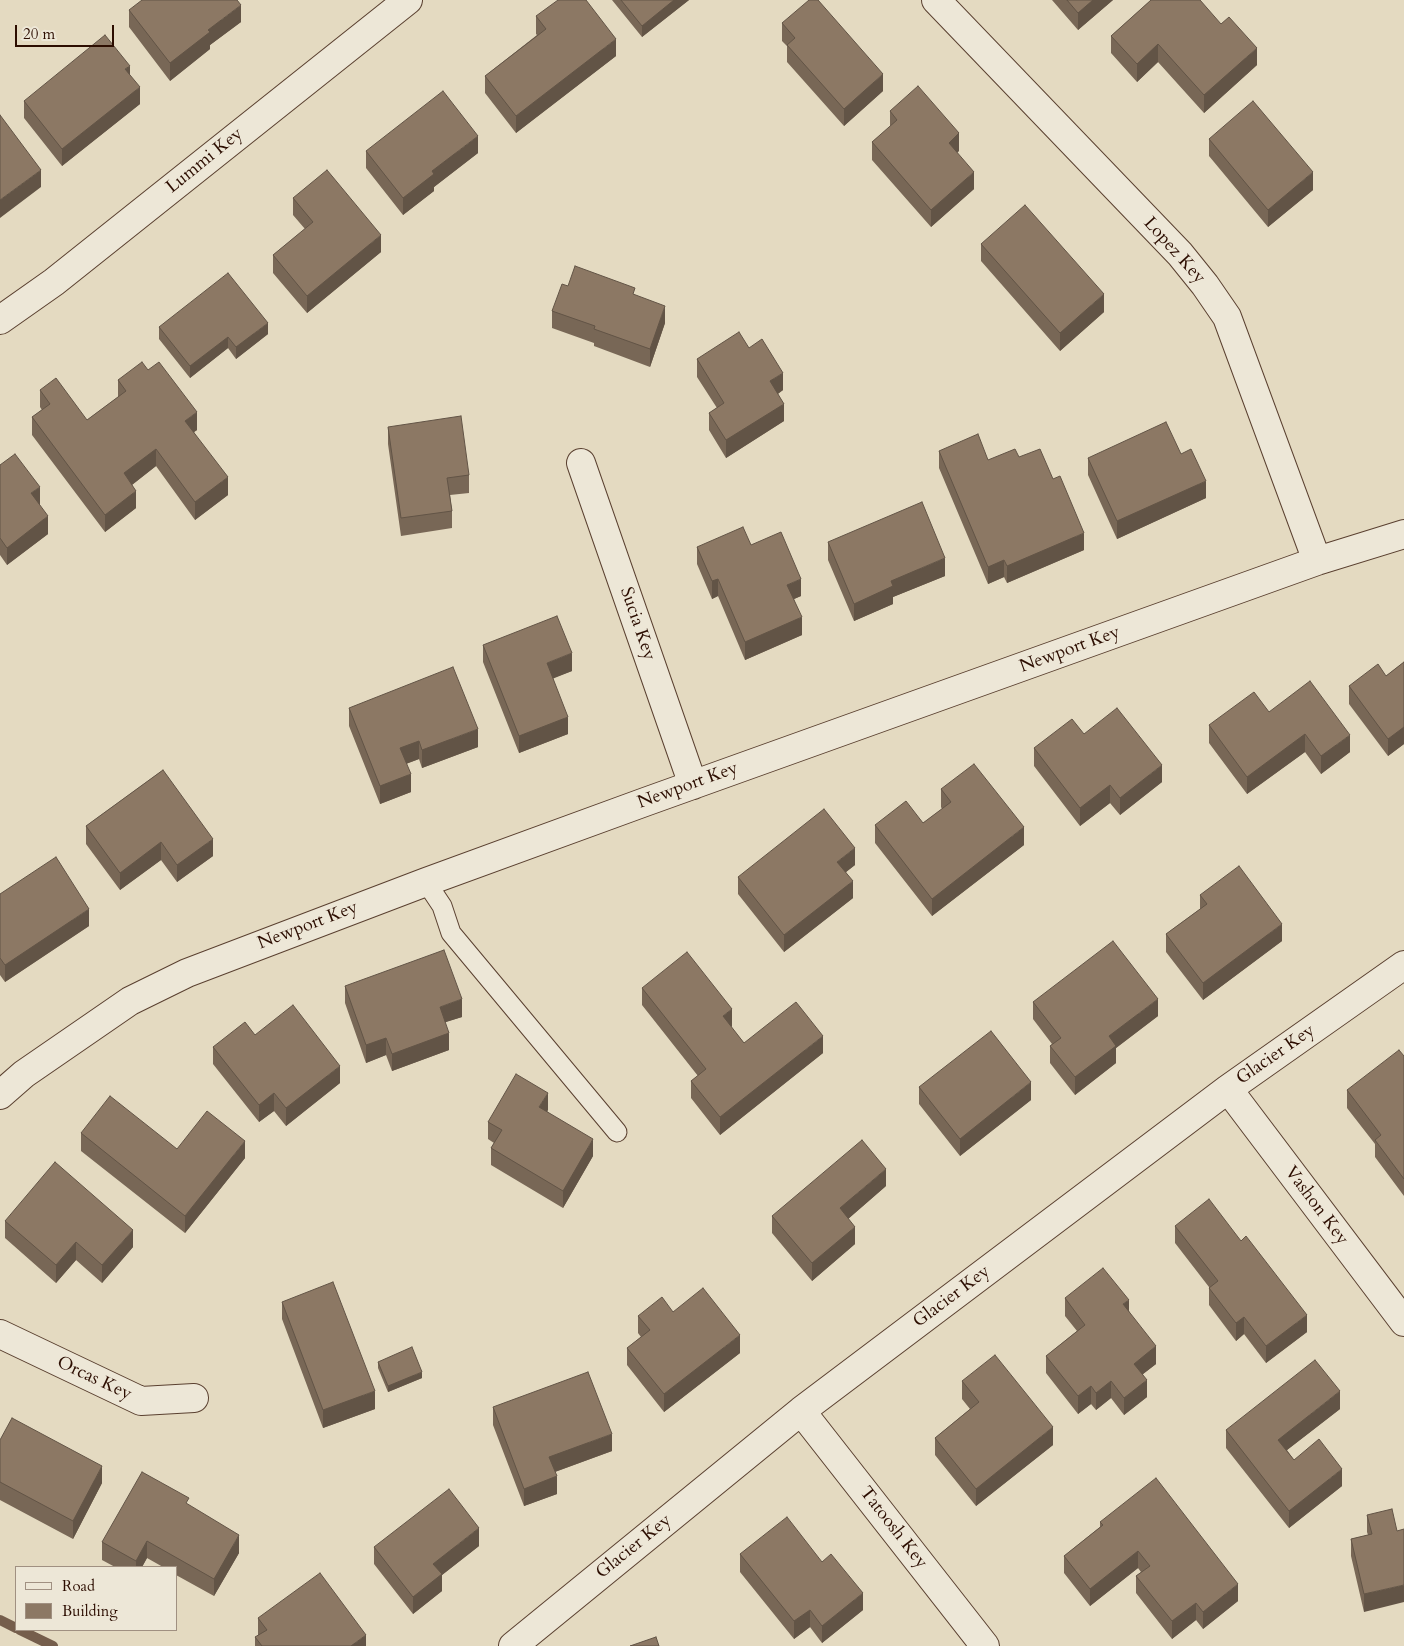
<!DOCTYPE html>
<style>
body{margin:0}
#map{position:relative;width:1404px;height:1646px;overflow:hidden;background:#e4dac1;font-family:Cardo,serif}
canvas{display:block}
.legend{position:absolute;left:15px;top:1566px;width:162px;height:65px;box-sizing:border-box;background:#ede7d7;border:1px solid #a09081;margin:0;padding:6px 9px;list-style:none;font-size:15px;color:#2c0d00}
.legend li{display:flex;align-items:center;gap:10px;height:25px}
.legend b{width:25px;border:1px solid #a09081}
.scale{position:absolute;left:15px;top:25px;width:99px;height:22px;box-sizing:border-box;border:2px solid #2c0d00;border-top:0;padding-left:6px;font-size:15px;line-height:18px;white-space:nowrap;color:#2c0d00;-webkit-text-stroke:4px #ede7d7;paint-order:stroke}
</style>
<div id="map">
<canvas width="1404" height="1646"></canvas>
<ul class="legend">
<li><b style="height:6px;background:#ede7d7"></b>Road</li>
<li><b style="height:14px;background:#8c7864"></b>Building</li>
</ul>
<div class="scale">20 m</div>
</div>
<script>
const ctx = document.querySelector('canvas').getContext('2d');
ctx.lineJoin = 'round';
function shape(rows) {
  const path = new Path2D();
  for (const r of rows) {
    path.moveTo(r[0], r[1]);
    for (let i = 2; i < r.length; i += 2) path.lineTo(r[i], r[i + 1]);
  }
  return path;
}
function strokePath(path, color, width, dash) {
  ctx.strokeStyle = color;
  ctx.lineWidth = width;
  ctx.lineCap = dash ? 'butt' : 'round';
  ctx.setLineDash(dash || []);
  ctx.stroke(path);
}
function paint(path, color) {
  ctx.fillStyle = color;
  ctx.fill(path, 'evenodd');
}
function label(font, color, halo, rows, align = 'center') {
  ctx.font = font + ' Cardo,serif';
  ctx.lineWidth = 4;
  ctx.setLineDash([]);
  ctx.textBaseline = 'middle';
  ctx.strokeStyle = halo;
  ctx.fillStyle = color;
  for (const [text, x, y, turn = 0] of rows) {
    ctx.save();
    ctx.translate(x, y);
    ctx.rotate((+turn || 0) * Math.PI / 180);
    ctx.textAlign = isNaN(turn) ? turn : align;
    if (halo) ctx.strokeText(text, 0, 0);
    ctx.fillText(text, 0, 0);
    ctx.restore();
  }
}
strokePath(shape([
 [0,1620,16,1628],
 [20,1630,53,1646]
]), '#755e4c', 10);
const lane = shape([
 [426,882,442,906,451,933,617,1132]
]);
const street = shape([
 [936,0,1180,254,1205,285,1227,317,1317,561],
 [0,320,54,282,408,0],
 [581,463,693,785],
 [1228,1089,1404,1322],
 [0,1095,24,1074,130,1001,187,973,426,882,645,802,1317,561,1404,534],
 [0,1334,141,1401,194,1398],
 [801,1411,985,1646],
 [513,1646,801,1411,1228,1089,1404,965]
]);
strokePath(lane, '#5a4030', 21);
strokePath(street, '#5a4030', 30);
strokePath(lane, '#ede7d7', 19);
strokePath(street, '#ede7d7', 28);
paint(shape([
 [612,0,689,0,642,37],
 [1052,0,1113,0,1078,30],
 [1151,0,1257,65,1204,113,1158,62,1137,82,1111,53,1111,36],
 [129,10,241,22,210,45,210,49,170,81,129,27],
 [536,16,616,56,516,133,485,93,485,76,537,35,536,34],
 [782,23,883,91,844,126,787,62,787,46,782,41],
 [130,75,140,104,62,166,24,118,24,101],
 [890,111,959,151,957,152,974,189,931,227,872,160,872,142,890,127],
 [1209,139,1313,190,1268,227,1209,156],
 [366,151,478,153,434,187,434,191,403,215,366,168],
 [293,198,381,252,307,313,273,273,273,255,305,229,293,215],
 [981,244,1104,312,1060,351,981,261],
 [568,286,635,295,665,323,650,367,594,346,594,343,552,328,552,311],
 [159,327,268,334,236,359,228,348,190,378,159,339],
 [749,348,783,390,778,394,784,421,726,458,709,430,709,413,717,408,697,377,697,359],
 [148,370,197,430,194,432,228,495,195,520,156,466,132,485,136,508,105,532,32,435,32,417,42,410,40,407,40,390,87,420,118,397,118,380],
 [388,427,469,475,469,493,450,495,452,511,452,528,401,536,388,444],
 [939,451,988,460,1019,457,1084,550,1007,583,1004,577,988,584,939,468],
 [1181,454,1206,498,1117,539,1088,475,1088,458],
 [0,465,40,504,39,505,48,534,7,565,0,555],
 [828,542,945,576,893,597,893,604,854,621,828,560],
 [751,545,801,596,794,599,802,635,745,660,718,596,712,599,697,564,697,547],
 [483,645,572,671,553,678,568,734,519,753,483,662],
 [1404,662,1404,744,1388,756,1349,704,1349,686,1386,676],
 [349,708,478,747,422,768,419,759,406,764,411,792,380,804,349,726],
 [1269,712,1350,752,1321,774,1305,752,1247,794,1209,743,1209,725],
 [1084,734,1162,782,1120,815,1110,803,1080,826,1034,766,1034,748],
 [163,770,213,856,177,882,161,860,120,890,86,844,86,826],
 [941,789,1024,845,932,916,875,843,875,825,923,823,942,809,941,807],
 [855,865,846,872,853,898,784,952,738,894,738,877],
 [0,894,89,926,5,982,0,975],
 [1200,895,1282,941,1203,1000,1166,952,1166,934,1200,909],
 [345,986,462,1017,445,1022,449,1050,392,1071,386,1055,366,1063,345,1003],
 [642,988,732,1026,731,1027,744,1043,823,1053,720,1135,691,1098,691,1081,698,1076,642,1005],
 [1033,1002,1158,1016,1116,1048,1116,1063,1075,1095,1050,1063,1050,1046,1052,1044,1033,1019],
 [255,1035,340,1083,286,1126,274,1111,259,1122,213,1064,213,1047],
 [1404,1056,1404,1196,1375,1157,1375,1144,1347,1108,1347,1090],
 [919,1087,1031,1100,960,1156,919,1104],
 [548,1110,547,1111,593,1156,563,1208,491,1165,491,1148,494,1143,488,1139,488,1122],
 [81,1133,177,1149,245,1158,185,1233,81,1151],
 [886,1186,848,1219,855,1244,812,1281,772,1233,772,1216],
 [5,1221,133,1247,102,1283,76,1260,56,1283,5,1238],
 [1175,1226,1307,1332,1266,1363,1244,1334,1236,1341,1209,1305,1209,1287,1175,1243],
 [1065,1298,1129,1311,1156,1364,1143,1374,1147,1397,1124,1415,1111,1398,1096,1410,1091,1404,1078,1414,1046,1373,1046,1356,1077,1331,1065,1316],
 [282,1302,375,1409,323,1428,282,1319],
 [638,1316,740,1353,664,1412,627,1365,627,1348,641,1337,638,1333],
 [378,1362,422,1378,388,1392,378,1368],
 [962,1381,1053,1445,976,1506,935,1455,935,1438,970,1409,962,1399],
 [493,1407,612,1451,555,1472,557,1494,524,1506,493,1425],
 [1340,1409,1287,1450,1294,1460,1342,1486,1289,1528,1226,1448,1226,1430],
 [0,1440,102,1483,73,1539,0,1500],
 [189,1505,239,1553,214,1596,176,1575,176,1567,163,1567,147,1558,142,1567,115,1567,102,1560,102,1542],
 [1367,1515,1397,1531,1364,1612,1351,1556,1351,1539,1368,1535,1367,1532],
 [1100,1522,1238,1601,1203,1629,1196,1620,1172,1639,1136,1593,1136,1576,1141,1572,1138,1568,1090,1606,1064,1573,1064,1556,1100,1527],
 [479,1546,442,1575,442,1591,413,1614,374,1564,374,1547],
 [740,1554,822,1562,863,1610,822,1643,810,1627,794,1639,740,1572],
 [258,1618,366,1646,255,1646,255,1637,258,1636]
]), '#786756');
paint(shape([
 [674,0,689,0,642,37,642,26],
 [1093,0,1113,0,1078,30,1078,13],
 [241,5,241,22,210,45,210,49,170,81,170,63,208,30],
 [616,39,616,56,516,133,516,116],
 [1158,44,1158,62,1137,82,1137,64],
 [1257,48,1257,65,1204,113,1204,95],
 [130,66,130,83,125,69],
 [883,74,883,91,844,126,844,109],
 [140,87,140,104,62,166,62,149],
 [959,133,959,151,949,160,949,143],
 [478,136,478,153,434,187,434,191,403,215,403,198,432,171],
 [41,170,41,187,0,218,0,200],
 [974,172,974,189,931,227,931,210],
 [1313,172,1313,190,1268,227,1268,210],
 [381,235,381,252,307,313,307,296],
 [1104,294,1104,312,1060,351,1060,333],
 [665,306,665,323,650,367,650,349],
 [268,323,268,334,236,359,236,347],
 [228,337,228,348,190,378,190,366],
 [783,373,783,390,770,399,770,381],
 [784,404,784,421,726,458,726,440],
 [197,412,197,430,185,438,185,421],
 [156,449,156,466,124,491,124,473],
 [228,477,228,495,195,520,195,502],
 [1206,481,1206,498,1117,539,1117,521],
 [40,487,40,504,31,511,31,493],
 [136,491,136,508,105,532,105,515],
 [48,516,48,534,7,565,7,548],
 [1084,533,1084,550,1007,583,1007,566],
 [945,558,945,576,893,597,893,604,854,621,854,604,891,581],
 [1004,560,1004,577,988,584,988,567],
 [718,579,718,596,712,599,712,581],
 [801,579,801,596,787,602,787,585],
 [802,617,802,635,745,660,745,642],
 [572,653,572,671,547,681,547,663],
 [568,717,568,734,519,753,519,736],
 [1404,727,1404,744,1388,756,1388,739],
 [478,729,478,747,422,768,422,750],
 [1305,734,1305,752,1247,794,1247,777],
 [1350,735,1350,752,1321,774,1321,756],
 [419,741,419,759,400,766,400,748],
 [1162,765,1162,782,1120,815,1120,798],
 [411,774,411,792,380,804,380,786],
 [1110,785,1110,803,1080,826,1080,808],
 [1024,827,1024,845,932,916,932,899],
 [213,839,213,856,177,882,177,865],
 [161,842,161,860,120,890,120,873],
 [855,848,855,865,837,879,837,862],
 [853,881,853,898,784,952,784,935],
 [89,909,89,926,5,982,5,965],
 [1282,924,1282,941,1203,1000,1203,983],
 [462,999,462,1017,440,1024,440,1007],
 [1158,999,1158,1016,1116,1048,1116,1063,1075,1095,1075,1077,1109,1036],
 [732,1009,732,1026,723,1034,723,1016],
 [449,1033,449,1050,392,1071,392,1054],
 [823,1036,823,1053,720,1135,720,1117],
 [386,1038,386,1055,366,1063,366,1045],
 [340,1066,340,1083,286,1126,286,1108],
 [1031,1082,1031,1100,960,1156,960,1139],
 [274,1093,274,1111,259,1122,259,1105],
 [548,1093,548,1110,539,1124,539,1107],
 [593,1139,593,1156,563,1208,563,1191],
 [245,1141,245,1158,185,1233,185,1216],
 [886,1169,886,1186,840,1226,840,1208],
 [855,1227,855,1244,812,1281,812,1263],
 [133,1230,133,1247,102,1283,102,1265],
 [76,1242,76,1260,56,1283,56,1265],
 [1129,1300,1129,1317,1123,1304],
 [1307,1315,1307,1332,1266,1363,1266,1346],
 [1244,1317,1244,1334,1236,1341,1236,1323],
 [740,1335,740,1353,664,1412,664,1394],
 [1156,1346,1156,1364,1134,1381,1134,1364],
 [422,1372,422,1378,388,1392,388,1386],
 [1147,1380,1147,1397,1124,1415,1124,1398],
 [1111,1381,1111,1398,1096,1410,1096,1393],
 [1091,1386,1091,1404,1078,1414,1078,1396],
 [375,1391,375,1409,323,1428,323,1410],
 [1340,1391,1340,1409,1278,1457,1278,1440],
 [1053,1427,1053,1445,976,1506,976,1489],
 [612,1434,612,1451,549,1474,549,1457],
 [102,1466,102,1483,73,1539,73,1521],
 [1342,1469,1342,1486,1289,1528,1289,1511],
 [557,1476,557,1494,524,1506,524,1489],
 [479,1528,479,1546,442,1575,442,1591,413,1614,413,1597,433,1564],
 [239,1535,239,1553,214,1596,214,1579],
 [147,1541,147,1558,142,1567,136,1567,136,1561],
 [1138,1551,1138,1568,1090,1606,1090,1589],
 [1238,1584,1238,1601,1203,1629,1203,1612],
 [1404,1585,1404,1602,1364,1612,1364,1594],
 [863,1593,863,1610,822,1643,822,1626],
 [1196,1603,1196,1620,1172,1639,1172,1621],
 [810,1610,810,1627,794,1639,794,1621],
 [366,1635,366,1646,351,1646]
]), '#625446');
const building = shape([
 [142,0,237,0,241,5,208,30,210,32,170,63,129,10,142,0],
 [558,0,586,0,616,39,516,116,485,76,546,29,536,16,558,0],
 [621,0,674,0,642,26,621,0],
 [809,0,818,0,883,74,844,109,787,45,795,38,782,23,809,0],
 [1067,0,1093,0,1078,13,1067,0],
 [1151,0,1200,0,1221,24,1229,17,1257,48,1204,95,1158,44,1137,64,1111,36,1151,0],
 [105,35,130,66,125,69,140,87,62,149,24,101,105,35],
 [918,86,959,133,949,143,974,172,931,210,872,142,897,120,890,111,918,86],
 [443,91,478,136,432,171,434,174,403,198,366,151,443,91],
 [1253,101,1313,172,1268,210,1209,139,1253,101],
 [0,115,41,170,0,200,0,115],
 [327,170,381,235,307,296,273,255,313,222,293,198,327,170],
 [1025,205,1104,294,1060,333,981,244,1025,205],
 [575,266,635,288,633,294,665,306,650,349,594,329,595,326,552,311,562,284,568,286,575,266],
 [228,273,268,323,236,347,228,337,190,366,159,327,228,273],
 [739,332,749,348,762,339,783,373,770,381,784,404,726,440,709,413,724,403,697,359,739,332],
 [142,362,148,370,159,362,197,412,185,421,228,477,195,502,156,449,124,473,136,491,105,515,32,417,50,404,40,390,56,378,87,420,126,391,118,380,142,362],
 [461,416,469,475,447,478,452,511,401,518,388,427,461,416],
 [1166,422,1181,454,1191,449,1206,481,1117,521,1088,458,1166,422],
 [978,434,988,460,1015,449,1019,457,1040,449,1053,479,1060,476,1084,533,1007,566,1004,560,988,567,939,451,978,434],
 [15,454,40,487,31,493,48,516,7,548,0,538,0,465,15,454],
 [922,502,945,558,891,581,893,586,854,604,828,542,922,502],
 [743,527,751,545,781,532,801,579,787,585,802,617,745,642,718,579,712,581,697,547,743,527],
 [557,616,572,653,547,663,568,717,519,736,483,645,557,616],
 [1404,662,1404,727,1388,739,1349,686,1378,664,1386,676,1404,662],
 [453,667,478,729,422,750,419,741,400,748,411,774,380,786,349,708,453,667],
 [1310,681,1350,735,1321,756,1305,734,1247,777,1209,725,1254,692,1269,712,1310,681],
 [1117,708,1162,765,1120,798,1110,785,1080,808,1034,748,1072,719,1084,734,1117,708],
 [974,764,1024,827,932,899,875,825,906,801,923,823,951,802,941,789,974,764],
 [163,770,213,839,177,865,161,842,120,873,86,826,163,770],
 [824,809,855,848,837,862,853,881,784,935,738,877,824,809],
 [56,857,89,909,5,965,0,958,0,894,56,857],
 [1239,866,1282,924,1203,983,1166,934,1207,904,1200,895,1239,866],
 [1113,941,1158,999,1109,1036,1116,1046,1075,1077,1050,1046,1061,1038,1033,1002,1113,941],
 [444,950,462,999,440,1007,449,1033,392,1054,386,1038,366,1045,345,986,444,950],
 [687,952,732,1009,723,1016,744,1043,796,1002,823,1036,720,1117,691,1081,706,1069,642,988,687,952],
 [293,1005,340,1066,286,1108,274,1093,259,1105,213,1047,245,1022,255,1035,293,1005],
 [991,1031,1031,1082,960,1139,919,1087,991,1031],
 [1399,1050,1404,1056,1404,1179,1375,1140,1381,1135,1347,1090,1399,1050],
 [516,1074,548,1093,539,1107,593,1139,563,1191,491,1148,502,1130,488,1122,516,1074],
 [110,1096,177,1149,207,1111,245,1141,185,1216,81,1133,110,1096],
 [862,1140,886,1169,840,1208,855,1227,812,1263,772,1216,862,1140],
 [55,1162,133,1230,102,1265,76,1242,56,1265,5,1221,55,1162],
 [1209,1199,1241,1241,1246,1236,1307,1315,1266,1346,1244,1317,1236,1323,1209,1288,1218,1281,1175,1226,1209,1199],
 [1103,1268,1129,1300,1123,1304,1156,1346,1134,1364,1147,1380,1124,1398,1111,1381,1096,1393,1091,1386,1078,1396,1046,1356,1085,1325,1065,1298,1103,1268],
 [333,1282,375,1391,323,1410,282,1302,333,1282],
 [703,1288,740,1335,664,1394,627,1348,650,1330,638,1316,662,1297,673,1312,703,1288],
 [412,1347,422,1372,388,1386,378,1362,412,1347],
 [995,1355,1053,1427,976,1489,935,1438,979,1402,962,1381,995,1355],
 [1315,1360,1340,1391,1278,1440,1294,1460,1319,1439,1342,1469,1289,1511,1226,1430,1315,1360],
 [588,1372,612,1434,549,1457,557,1476,524,1489,493,1407,588,1372],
 [12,1418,102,1466,73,1521,0,1482,0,1440,12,1418],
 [142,1472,189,1498,186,1503,239,1535,214,1579,147,1541,136,1561,102,1542,142,1472],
 [1156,1478,1238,1584,1203,1612,1196,1603,1172,1621,1136,1576,1150,1566,1138,1551,1090,1589,1064,1556,1103,1525,1100,1522,1156,1478],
 [449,1489,479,1528,433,1564,442,1574,413,1597,374,1547,449,1489],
 [1392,1509,1397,1531,1404,1529,1404,1585,1364,1594,1351,1539,1372,1534,1367,1515,1392,1509],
 [787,1517,822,1562,831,1554,863,1593,822,1626,810,1610,794,1621,740,1554,787,1517],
 [320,1573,366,1635,351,1646,262,1646,255,1637,267,1630,258,1618,320,1573],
 [656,1637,659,1646,630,1646,656,1637]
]);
paint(building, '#8c7864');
strokePath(building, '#625446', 1);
label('18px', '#2c0d00', '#ede7d7', [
 ["Lummi Key",205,161,-39],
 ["Lopez Key",1174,251,48],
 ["Sucia Key",637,624,71],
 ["Newport Key",1070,650,-20],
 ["Newport Key",688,786,-20],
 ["Newport Key",308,926,-21],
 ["Glacier Key",1276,1055,-35],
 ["Vashon Key",1316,1206,53],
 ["Glacier Key",952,1297,-37],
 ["Orcas Key",94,1379,25],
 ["Tatoosh Key",893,1528,52],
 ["Glacier Key",634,1547,-39]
]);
</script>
